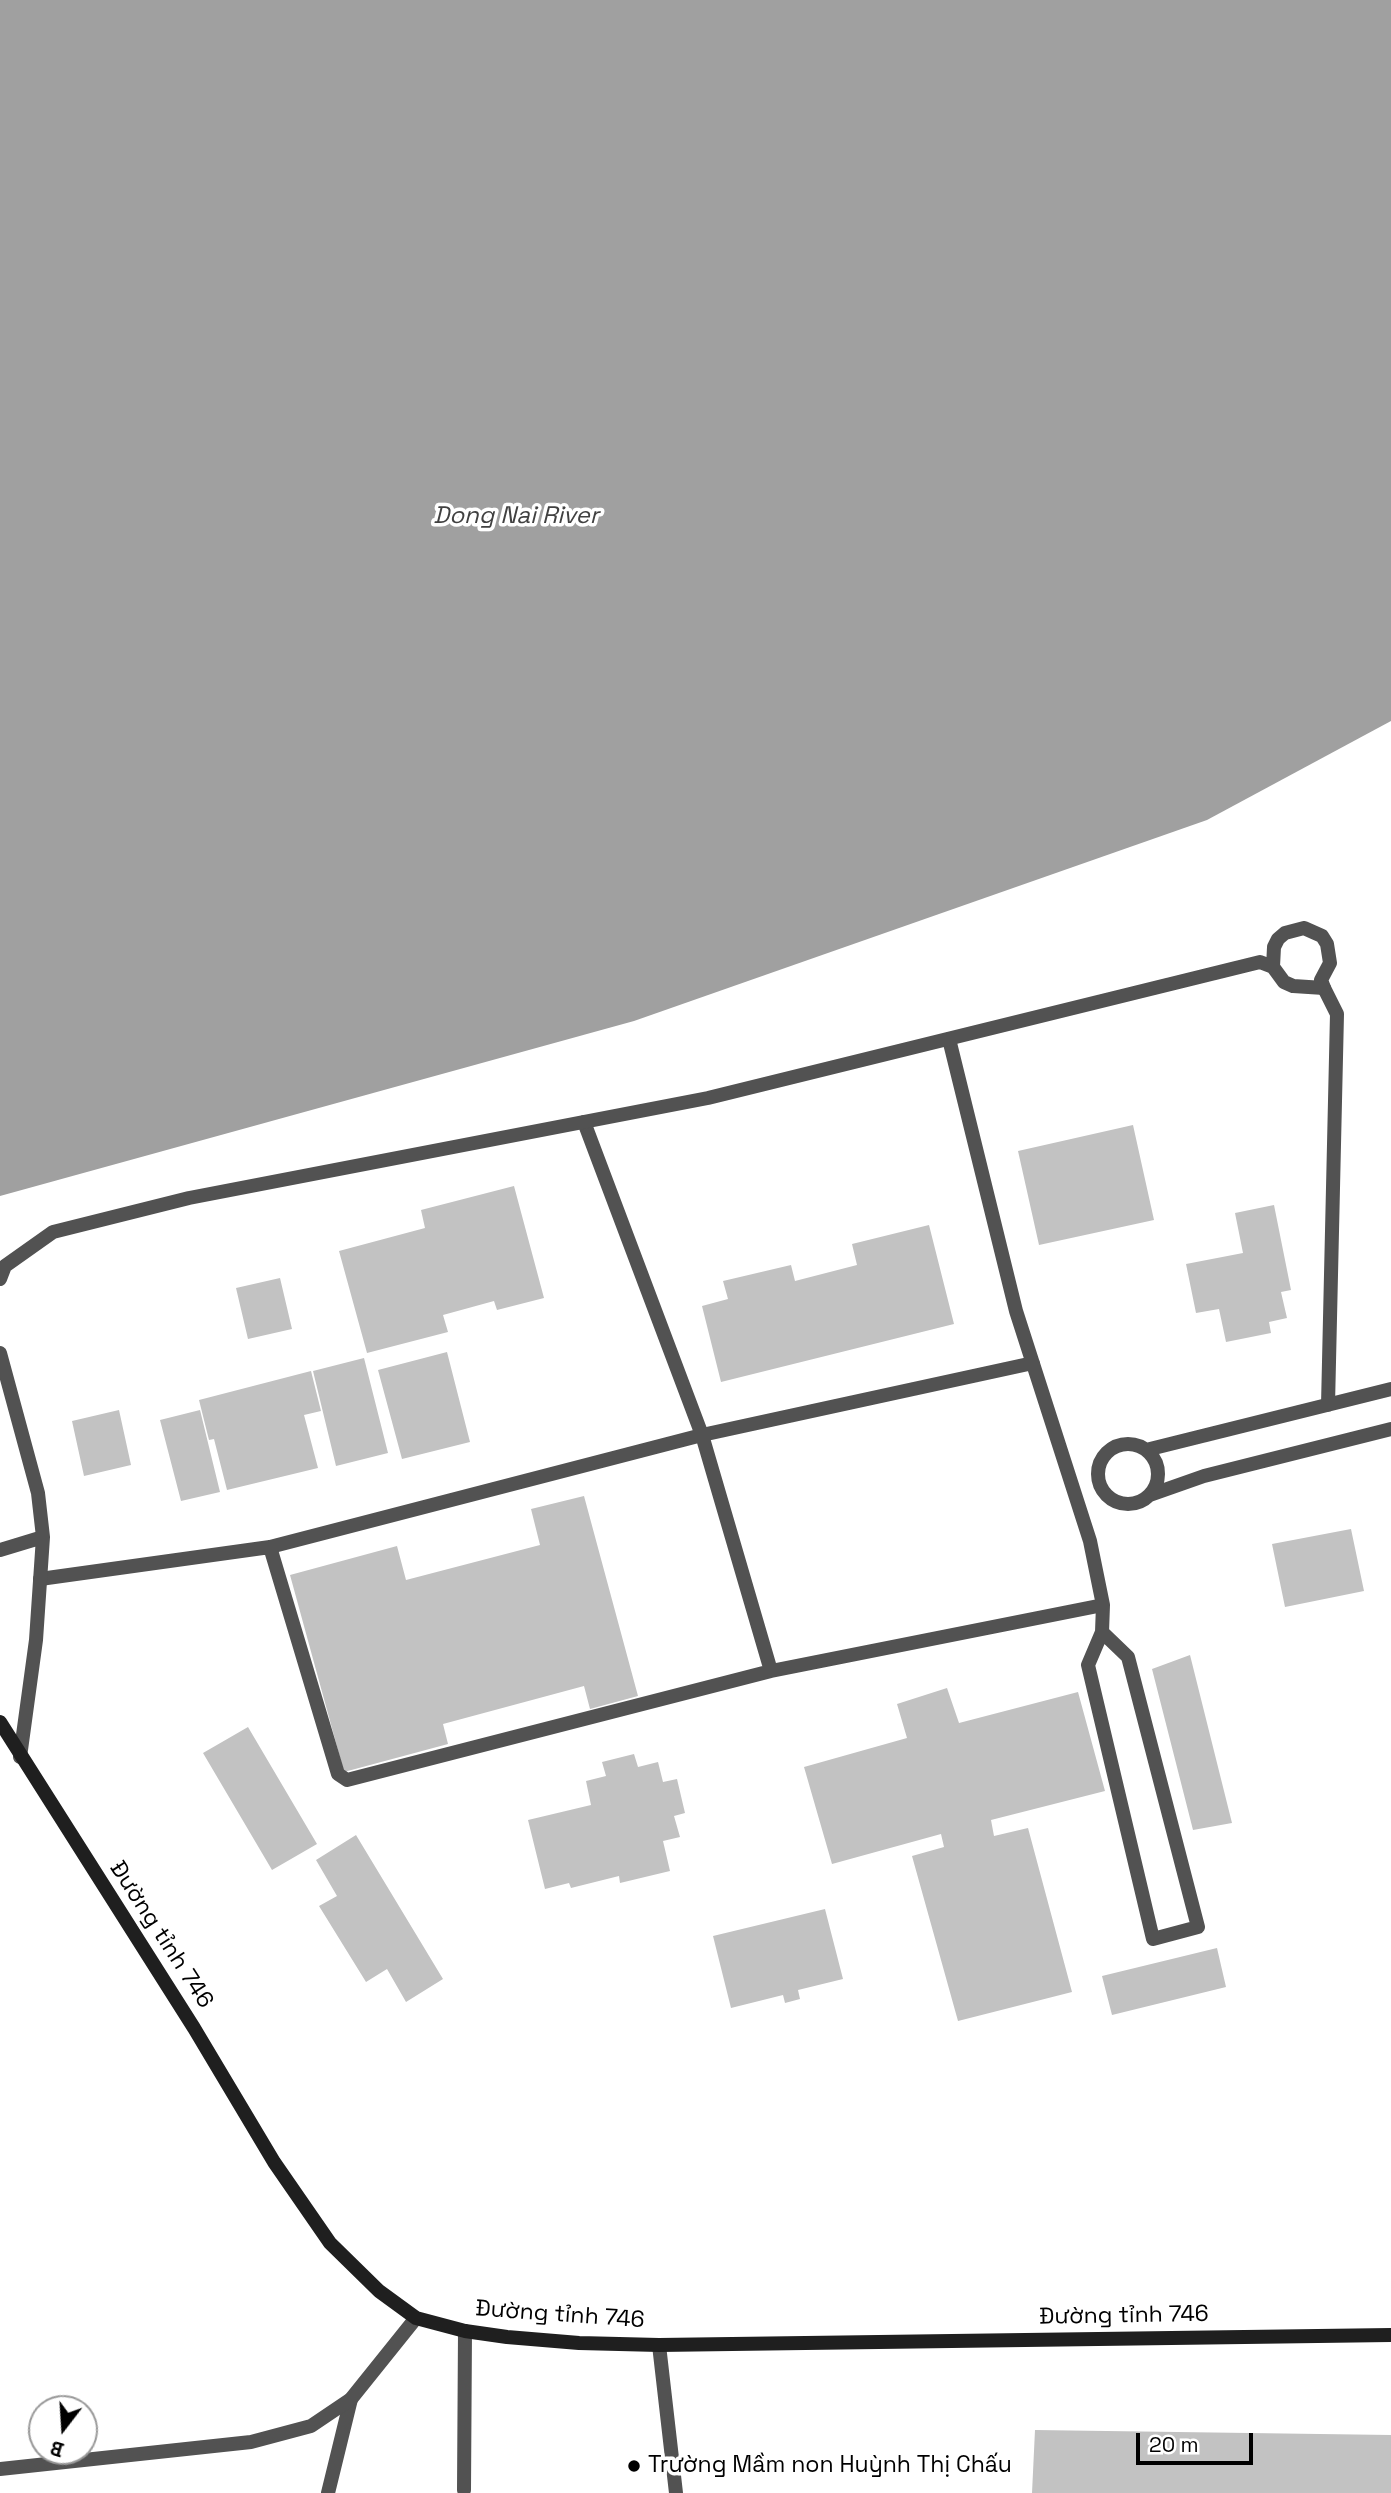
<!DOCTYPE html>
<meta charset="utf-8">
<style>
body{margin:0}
#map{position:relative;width:1391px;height:2493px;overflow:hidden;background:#fff;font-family:"Space Grotesk",sans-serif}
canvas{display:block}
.north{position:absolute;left:28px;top:2395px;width:70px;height:70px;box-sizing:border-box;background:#fff;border:2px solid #999;border-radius:50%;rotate:197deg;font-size:19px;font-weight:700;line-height:28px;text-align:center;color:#000}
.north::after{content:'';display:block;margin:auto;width:24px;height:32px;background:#000;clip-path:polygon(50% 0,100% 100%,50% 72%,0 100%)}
.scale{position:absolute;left:1136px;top:2433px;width:117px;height:32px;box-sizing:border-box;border:4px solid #000;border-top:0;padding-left:9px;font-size:21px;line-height:24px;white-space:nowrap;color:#000;-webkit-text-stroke:5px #fff;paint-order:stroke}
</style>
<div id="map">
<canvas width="1391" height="2493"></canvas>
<div class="north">B</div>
<div class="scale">20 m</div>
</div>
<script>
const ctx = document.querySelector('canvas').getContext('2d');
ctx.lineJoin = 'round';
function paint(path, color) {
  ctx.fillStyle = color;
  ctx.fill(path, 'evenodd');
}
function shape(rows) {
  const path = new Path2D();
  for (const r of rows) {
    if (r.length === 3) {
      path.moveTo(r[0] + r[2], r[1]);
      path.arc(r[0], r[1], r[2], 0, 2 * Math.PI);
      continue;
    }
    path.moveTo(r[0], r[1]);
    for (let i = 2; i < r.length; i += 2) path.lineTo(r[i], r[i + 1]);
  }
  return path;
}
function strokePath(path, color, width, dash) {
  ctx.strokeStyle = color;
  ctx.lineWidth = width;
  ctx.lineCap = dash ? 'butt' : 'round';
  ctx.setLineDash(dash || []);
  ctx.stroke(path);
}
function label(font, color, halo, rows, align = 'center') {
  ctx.font = font + ' "Space Grotesk",sans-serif';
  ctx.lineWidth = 7;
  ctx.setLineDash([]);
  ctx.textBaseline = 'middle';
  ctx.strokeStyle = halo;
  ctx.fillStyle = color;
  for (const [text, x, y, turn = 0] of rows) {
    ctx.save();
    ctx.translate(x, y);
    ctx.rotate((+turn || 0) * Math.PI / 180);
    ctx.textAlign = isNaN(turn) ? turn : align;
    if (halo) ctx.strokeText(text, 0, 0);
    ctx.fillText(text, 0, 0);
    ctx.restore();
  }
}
paint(shape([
 [0,0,1391,0,1391,721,1207,820,634,1021,0,1196]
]), '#a0a0a0');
paint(shape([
 [1133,1125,1154,1220,1039,1245,1018,1151],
 [514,1186,544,1298,497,1310,494,1301,443,1315,448,1332,367,1353,339,1251,425,1228,421,1210],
 [1274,1205,1291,1290,1281,1292,1287,1318,1269,1322,1271,1333,1226,1342,1219,1309,1196,1313,1186,1264,1243,1253,1235,1213],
 [929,1225,954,1324,721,1382,702,1306,728,1299,723,1281,791,1265,795,1281,857,1265,852,1244],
 [280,1278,292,1329,248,1339,236,1288],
 [447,1352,470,1442,402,1459,378,1370],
 [364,1358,388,1453,336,1466,313,1371],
 [311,1371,321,1411,304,1415,318,1468,227,1490,214,1439,209,1440,199,1400],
 [119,1410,131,1465,84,1476,72,1421],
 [200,1410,220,1492,181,1501,160,1420],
 [584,1496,638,1696,590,1709,584,1686,443,1724,448,1744,344,1772,290,1575,397,1546,406,1580,540,1545,531,1509],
 [1351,1529,1364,1591,1285,1607,1272,1544],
 [1190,1655,1232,1823,1193,1830,1152,1669],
 [947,1688,959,1723,1078,1692,1105,1791,991,1820,994,1836,1028,1828,1072,1992,958,2021,912,1856,944,1847,941,1834,832,1864,804,1767,907,1738,897,1704],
 [248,1727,317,1844,272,1870,203,1753],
 [634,1754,638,1767,658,1762,663,1782,677,1779,685,1813,674,1816,680,1837,663,1841,670,1871,620,1883,619,1876,571,1888,569,1883,545,1889,528,1820,591,1805,586,1781,606,1776,602,1762],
 [356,1835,443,1979,406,2002,387,1969,366,1982,319,1906,337,1896,316,1860],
 [825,1909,843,1979,798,1990,800,1999,785,2003,783,1995,731,2008,713,1936],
 [1217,1948,1226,1987,1112,2015,1102,1976],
 [1035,2430,1391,2435,1391,2493,1032,2493]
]), '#c2c2c2');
strokePath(shape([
 [1324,988,1337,1014,1328,1405],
 [949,1039,1016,1311,1090,1541,1103,1605,1102,1632,1088,1665,1153,1939,1198,1927,1128,1657,1102,1632],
 [1128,1474,30],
 [1146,1450,1391,1389],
 [1150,1495,1204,1476,1391,1429],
 [270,1547,338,1774,347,1780,771,1671,702,1435,584,1122],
 [40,1579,270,1547,702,1435,1033,1363],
 [771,1671,1103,1605],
 [659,2345,676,2493],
 [464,2490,465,2331],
 [328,2493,351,2399]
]), '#525252', 14);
strokePath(shape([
 [1304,928,1322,936,1327,944,1330,963,1321,980,1324,988,1293,986,1284,982,1273,967,1274,947,1278,939,1285,933,1304,928],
 [0,1279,5,1266,53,1232,189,1198,708,1098,1260,962,1273,967],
 [0,1353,38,1493,43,1537,36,1640,20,1757],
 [0,1550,43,1537],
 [0,2469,251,2442,311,2426,351,2399,416,2318]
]), '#525252', 14);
strokePath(shape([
 [0,1722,194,2028,274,2162,330,2243,379,2291,416,2318,465,2331,507,2337,579,2343,659,2345,1391,2335]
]), '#1f1f1f', 14);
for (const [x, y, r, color] of [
 [634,2466,7,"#000"]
]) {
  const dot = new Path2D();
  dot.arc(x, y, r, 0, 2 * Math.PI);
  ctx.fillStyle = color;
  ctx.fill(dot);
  strokePath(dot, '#fff', 2.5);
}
label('23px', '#000', '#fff', [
 ["Đường tỉnh 746",161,1935,57],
 ["Đường tỉnh 746",560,2315,4],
 ["Đường tỉnh 746",1124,2316,-1]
]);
label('23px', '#000', '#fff', [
 ["Trường Mầm non Huỳnh Thị Chấu",648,2466]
], 'left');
label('italic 24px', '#414141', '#fff', [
 ["Dong Nai River",516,516]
]);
</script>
